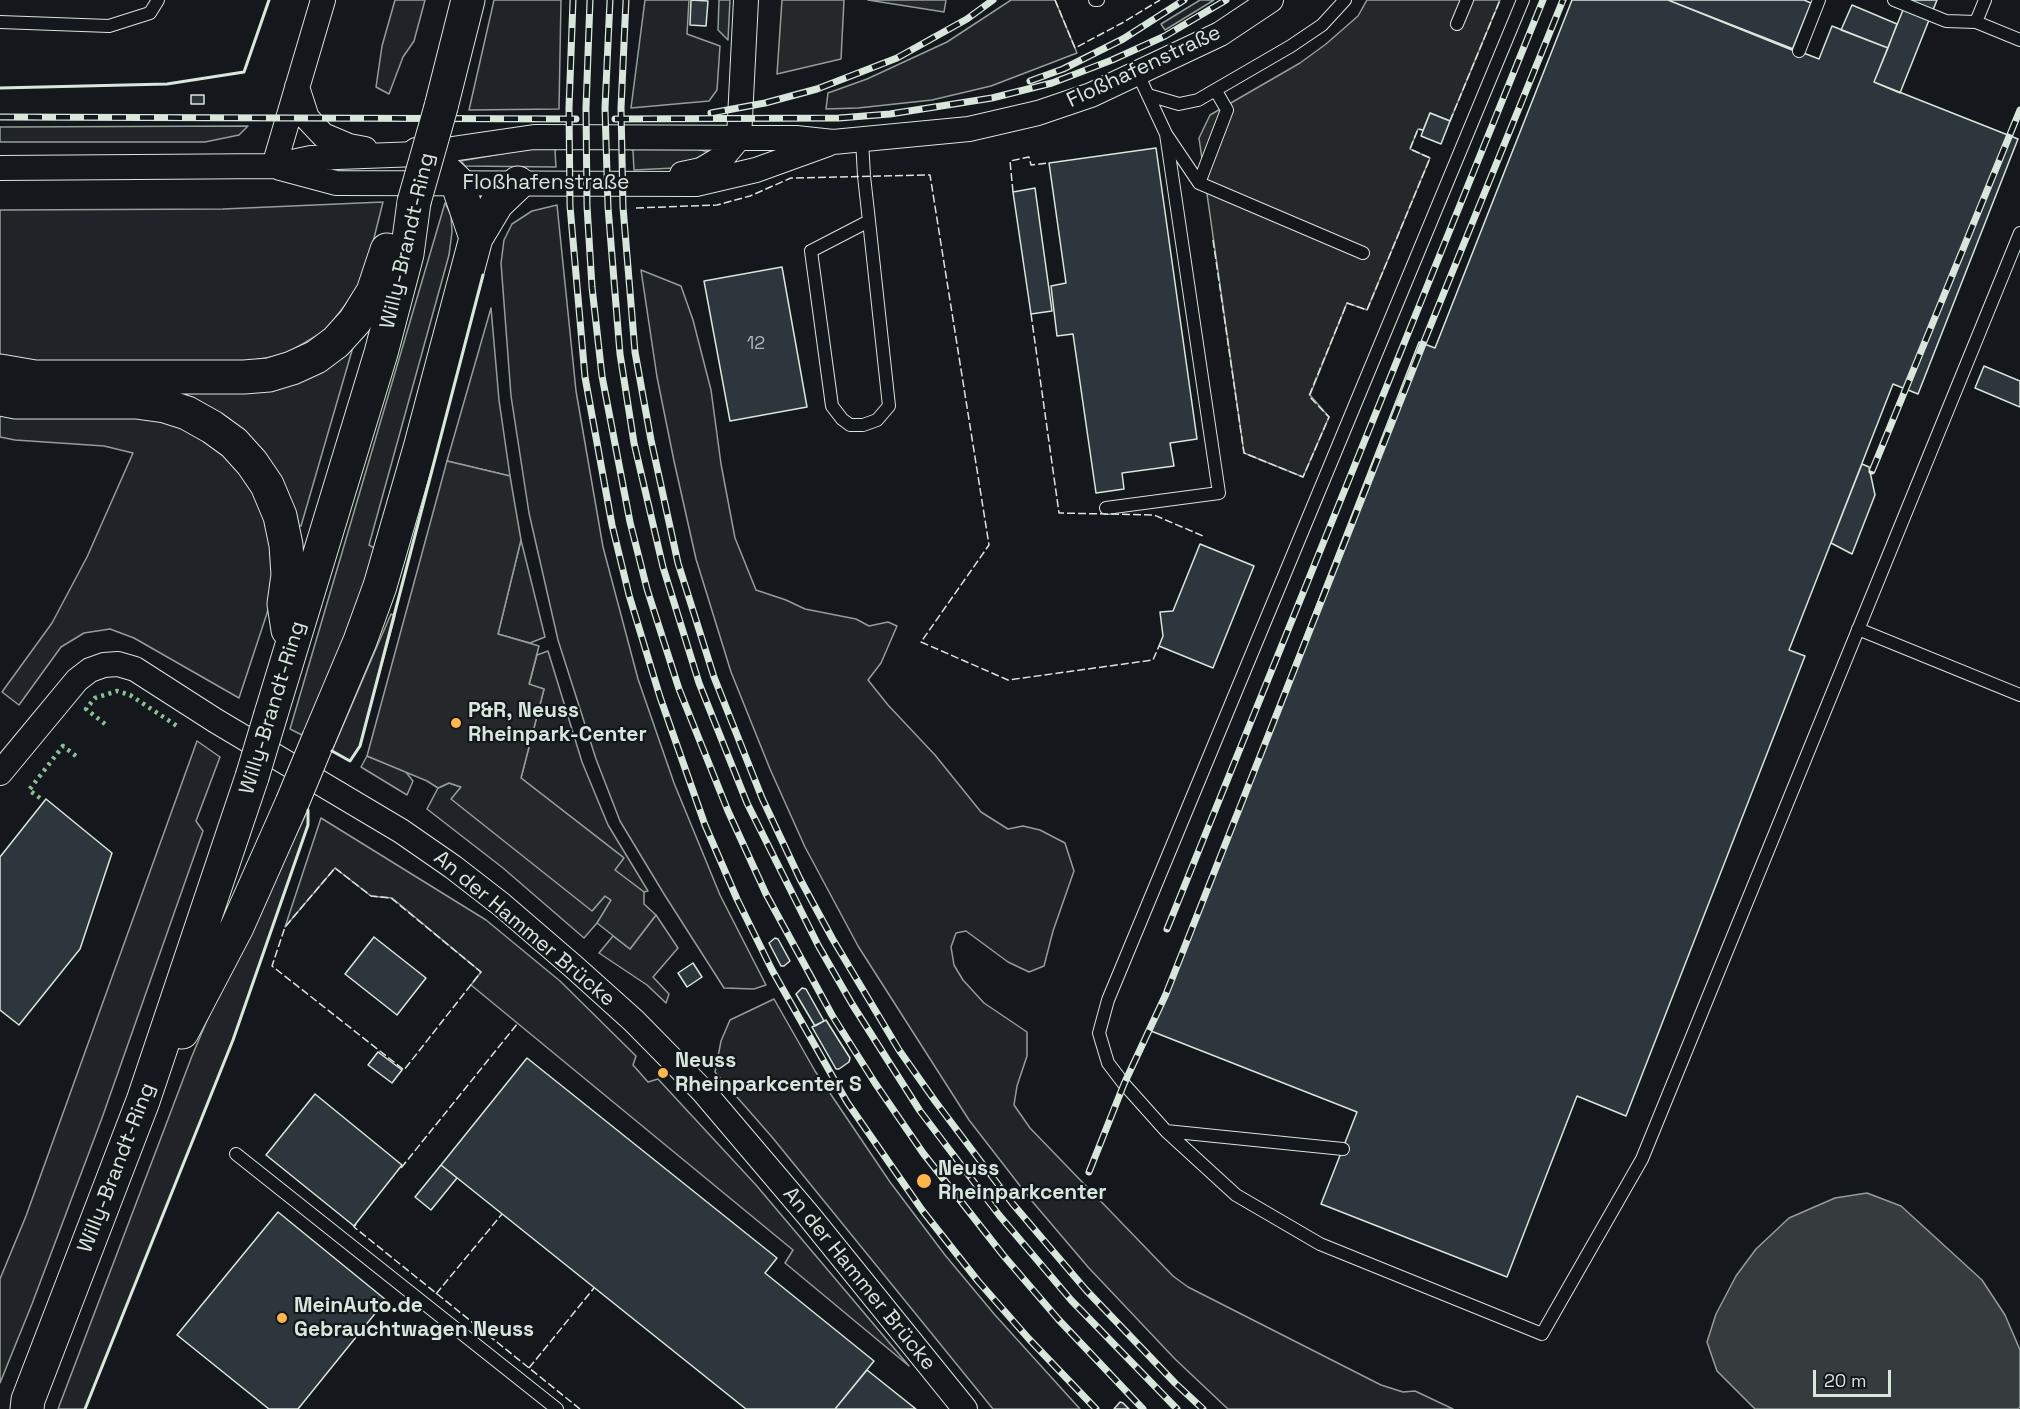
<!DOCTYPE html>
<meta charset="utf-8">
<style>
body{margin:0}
#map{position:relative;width:2020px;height:1409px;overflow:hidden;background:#14181c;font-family:"Space Grotesk",sans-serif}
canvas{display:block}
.scale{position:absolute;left:1813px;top:1370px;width:78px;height:27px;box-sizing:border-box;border:3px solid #d8e6dc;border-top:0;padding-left:8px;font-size:18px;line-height:21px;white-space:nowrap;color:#d8e6dc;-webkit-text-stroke:4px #14181c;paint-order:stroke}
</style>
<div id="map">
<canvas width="2020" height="1409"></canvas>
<div class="scale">20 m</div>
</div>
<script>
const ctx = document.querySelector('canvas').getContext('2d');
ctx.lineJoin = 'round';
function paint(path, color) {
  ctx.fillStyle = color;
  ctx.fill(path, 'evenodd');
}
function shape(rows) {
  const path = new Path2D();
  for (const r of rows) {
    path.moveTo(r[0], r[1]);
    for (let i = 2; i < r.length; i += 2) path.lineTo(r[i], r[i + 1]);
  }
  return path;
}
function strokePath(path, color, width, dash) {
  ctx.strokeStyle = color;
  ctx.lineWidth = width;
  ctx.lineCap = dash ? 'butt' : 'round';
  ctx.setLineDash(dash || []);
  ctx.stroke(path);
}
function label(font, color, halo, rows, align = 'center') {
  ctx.font = font + ' "Space Grotesk",sans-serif';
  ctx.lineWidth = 4.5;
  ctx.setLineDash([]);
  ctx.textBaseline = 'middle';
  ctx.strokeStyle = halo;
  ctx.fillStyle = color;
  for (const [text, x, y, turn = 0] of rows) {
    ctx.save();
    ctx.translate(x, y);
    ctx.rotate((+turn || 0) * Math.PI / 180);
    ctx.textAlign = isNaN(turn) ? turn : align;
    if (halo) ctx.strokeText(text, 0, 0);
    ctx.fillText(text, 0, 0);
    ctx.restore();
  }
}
const green = shape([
 [395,0,425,0,414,41,403,57,389,94,376,87,382,46,395,0],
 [494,0,561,0,559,109,469,110,494,0],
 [645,0,689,0,687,34,720,46,717,90,709,101,631,108,645,0],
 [1011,0,1055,0,1077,53,991,86,932,100,858,108,826,109,828,93,867,79,947,42,1011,0],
 [1200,0,1214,0,1165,30,1161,24,1200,0],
 [248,126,239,135,205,142,0,142,0,127,248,126],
 [558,145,558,149,555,150,556,167,465,166,461,161,545,146,558,145],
 [694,148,708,152,698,160,674,168,634,170,633,151,631,149,694,148],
 [383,202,370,254,358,288,326,330,284,355,235,363,45,362,6,357,0,354,0,210,223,209,383,202],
 [445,203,451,215,452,232,449,255,369,545,376,549,351,627,304,736,290,729,445,203],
 [557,205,576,391,603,547,638,679,674,783,720,895,766,985,754,989,724,988,664,894,620,821,596,759,558,640,529,513,511,396,501,263,504,240,512,224,532,211,557,205],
 [641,270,681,286,693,320,711,390,721,464,735,538,756,590,786,600,805,609,856,619,869,626,888,622,897,626,881,663,868,680,888,705,935,755,981,812,1008,829,1023,826,1040,830,1065,843,1074,871,1053,931,1044,966,1029,972,1008,962,966,931,956,933,951,947,954,965,963,980,984,1003,1027,1032,1027,1056,1017,1086,1014,1105,1030,1128,1173,1276,1188,1287,1381,1385,1403,1392,1415,1391,1453,1409,1228,1409,1175,1359,1088,1267,1031,1200,969,1120,858,946,805,847,770,769,731,672,696,559,674,461,657,377,641,270],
 [491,308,499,400,510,476,447,461,491,308],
 [353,347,301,526,294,525,239,436,0,382,244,385,353,347],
 [0,414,136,416,171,423,200,436,223,453,248,481,266,516,275,554,274,592,239,698,134,638,110,629,84,633,61,647,19,705,2,692,52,623,87,557,133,453,104,446,15,440,0,437,0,414],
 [521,540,545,637,530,643,498,634,521,540],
 [391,614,395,616,360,746,350,761,332,751,391,614],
 [548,651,582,762,608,825,648,891,644,892,614,870,623,857,521,778,544,689,529,685,537,655,548,651],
 [197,741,220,757,196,821,203,831,102,1118,32,1304,0,1383,0,1279,26,1216,197,741],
 [367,756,405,771,413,781,407,795,361,767,367,756],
 [449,783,461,787,452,799,593,910,605,896,612,901,597,923,584,938,503,868,427,809,438,788,449,783],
 [308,810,308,825,233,1040,85,1409,58,1409,192,1056,214,1004,308,810],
 [321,818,486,920,560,981,636,1056,633,1065,648,1082,658,1079,756,1185,909,1366,785,1263,793,1250,471,985,481,972,392,898,371,896,335,868,285,927,321,818],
 [656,915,678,948,653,977,669,994,666,1003,647,985,599,953,613,936,630,949,656,915],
 [774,999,815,1071,890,1182,945,1255,995,1315,1080,1409,993,1409,772,1137,715,1072,721,1041,730,1020,774,999]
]);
paint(green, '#202428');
strokePath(green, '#939e99', 1.5);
const parking = shape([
 [719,0,730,0,728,40,718,30,719,0],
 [782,0,844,0,841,59,777,74,782,0],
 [868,0,946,0,944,12,868,0],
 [1367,0,1500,0,1450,121,1430,113,1423,130,1418,129,1410,149,1430,158,1367,310,1347,303,1310,395,1329,417,1303,477,1244,453,1199,138,1210,115,1300,63,1326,44,1358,16,1367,0],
 [447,461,510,476,521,540,498,634,539,646,529,684,544,689,521,778,624,858,615,870,644,892,644,904,656,915,630,949,597,923,611,900,605,896,592,911,451,799,461,787,449,783,438,788,427,781,367,756,447,461]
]);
paint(parking, '#24282b');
strokePath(parking, '#939e99', 1.5);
const water = shape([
 [1867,1193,1901,1206,1982,1280,2005,1315,2020,1350,2020,1407,2018,1409,1755,1409,1717,1371,1707,1342,1716,1314,1736,1276,1756,1249,1789,1218,1835,1198,1867,1193]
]);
paint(water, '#363b3e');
strokePath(water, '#939e99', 1.5);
const building = shape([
 [691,0,708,1,706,26,690,25,691,0],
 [1572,0,1668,0,1819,59,1832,26,1888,48,1874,82,2018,139,1918,394,1893,384,1789,650,1805,656,1626,1116,1577,1096,1507,1277,1321,1204,1357,1112,1151,1031,1419,342,1435,348,1572,0],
 [1668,0,1804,0,1811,3,1792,50,1668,0],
 [1907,0,1937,0,1900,93,1874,82,1907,0],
 [1852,5,1897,24,1888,48,1841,30,1852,5],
 [191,95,204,95,204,104,191,104,191,95],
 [1430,113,1450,121,1441,144,1421,136,1430,113],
 [1156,148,1197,439,1170,443,1174,466,1122,473,1124,489,1096,493,1073,334,1057,336,1051,286,1066,283,1049,163,1156,148],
 [1035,188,1052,311,1031,314,1013,192,1035,188],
 [782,267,807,407,730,421,704,281,782,267],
 [1984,366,2020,381,2020,407,1975,388,1984,366],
 [1862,464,1869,467,1875,495,1852,554,1831,543,1862,464],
 [1200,544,1254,566,1213,668,1159,646,1163,636,1160,612,1173,611,1200,544],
 [46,799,112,853,80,949,19,1025,0,1010,0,857,46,799],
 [374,937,426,978,397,1015,345,974,374,937],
 [775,938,778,939,790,961,784,966,781,966,769,943,775,938],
 [693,963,702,977,687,987,678,973,693,963],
 [802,988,806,989,824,1021,815,1026,796,994,802,988],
 [826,1020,850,1058,849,1062,839,1069,836,1069,812,1027,826,1020],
 [378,1052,402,1070,392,1083,368,1065,378,1052],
 [527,1058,777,1258,765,1273,874,1361,835,1409,746,1409,441,1165,527,1058],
 [315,1094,402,1165,354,1226,266,1155,315,1094],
 [441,1165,457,1178,431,1210,415,1197,441,1165],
 [278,1212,386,1300,298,1409,269,1409,177,1335,278,1212],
 [867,1370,916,1409,835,1409,867,1370],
 [1120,1402,1123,1403,1129,1409,1114,1409,1120,1402]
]);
paint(building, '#2c363c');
strokePath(building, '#d8e6dc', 1.5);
const lane = shape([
 [1095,0,1098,0],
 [1523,0,1108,1000,1099,1033,1108,1063,1124,1084,1166,1131,1236,1195,1320,1244,1542,1334,1642,1159,2020,233],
 [1894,0,1946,21,1976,22,2020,40],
 [0,22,109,26,150,13,158,0],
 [1976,22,1985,0],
 [1457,24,1467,0],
 [1799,51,1819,0],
 [1138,74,1166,134,1199,183,1363,253],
 [1148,95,1179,104,1198,100,1291,46,1322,25,1345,0],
 [862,140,864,176,869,221,889,406,877,420,863,425,850,425,842,419,832,406,811,251,869,221],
 [1199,183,1227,110,1216,91],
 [1106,508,1219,493,1166,134],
 [1858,629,2020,695],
 [1166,1131,1343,1149],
 [236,1154,557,1409]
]);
const street = shape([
 [297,87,307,118,323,135,349,146,365,149],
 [739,138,746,0],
 [274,166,323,0],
 [0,168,274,166,311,158,418,154,534,137,796,138,833,142,969,129,1038,113,1091,95,1220,34,1271,0],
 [280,168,336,183,696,184,756,170,828,144],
 [682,174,701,170,723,157,739,138],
 [0,773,77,680,90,670,104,665,118,664,135,669,216,721,401,831,453,867,502,905,574,967,634,1021,702,1090,809,1216,965,1409]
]);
const primary = shape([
 [441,107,468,0],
 [418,154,440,166,457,182,476,238],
 [0,371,35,377,244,377,269,375,292,368,316,357,336,342,355,321,373,292,387,250],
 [0,399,16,402,136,402,165,406,187,413,212,427,234,443,252,463,267,485,280,516,286,545,288,575,284,604,288,630],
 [271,714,381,353,407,254,414,202],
 [319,738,360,641,380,586,420,448,476,238,497,203,518,183],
 [182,1032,237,927,292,803],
 [27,1409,28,1400,143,1101,252,777]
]);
strokePath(lane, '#d8e6dc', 14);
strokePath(street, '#d8e6dc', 26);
strokePath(primary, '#d8e6dc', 35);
strokePath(lane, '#14181c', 12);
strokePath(street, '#14181c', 24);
strokePath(primary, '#14181c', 33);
const rail = shape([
 [573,0,569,108,570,206,585,377,612,525,629,595,660,697,705,825,737,899,772,970,847,1102,922,1210,978,1281,1029,1339,1096,1409],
 [590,0,586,108,587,206,592,287,602,376,630,522,647,589,679,689,728,811,766,894,832,1015,875,1083,923,1153,1003,1255,1058,1319,1143,1409],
 [610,0,605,108,608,207,620,354,634,443,663,567,699,683,747,803,818,945,852,1004,920,1111,999,1215,1071,1300,1177,1409],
 [626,0,621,108,623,207,635,352,651,440,678,563,714,677,762,798,800,879,832,938,899,1050,935,1101,1012,1203,1086,1290,1175,1383,1203,1409],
 [1030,81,1063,69,1123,39,1184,0],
 [711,113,765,103,817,89,897,58,967,19,993,0],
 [0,117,576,119],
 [615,119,839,118,890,114,992,98,1052,83,1112,60,1165,36,1226,0],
 [1872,471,2020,110],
 [1167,929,1543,0],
 [1089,1172,1124,1084,1166,994,1423,344,1563,0]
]);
strokePath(rail, '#d8e6dc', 7);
strokePath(rail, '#14181c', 4.5, [14]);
const primaryBridge = shape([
 [414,202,441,107],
 [252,777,271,714],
 [292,803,319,738]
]);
strokePath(primaryBridge, '#d8e6dc', 35, []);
strokePath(primaryBridge, '#14181c', 33);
strokePath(shape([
 [105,724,86,709,95,698,117,691,130,695,177,726],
 [40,798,29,790,63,746,76,756]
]), '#8ac095', 4.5, [3, 4.5]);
strokePath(shape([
 [1055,0,1075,48,1122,23,1160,0],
 [1450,121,1500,0],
 [1013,192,1010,161,1029,157,1031,165,1049,163],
 [636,208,717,205,750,196,791,178,930,175,989,545,921,642,1008,680,1153,660,1159,646],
 [1213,240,1244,453,1303,477,1329,417,1309,396,1347,303,1367,310,1430,158,1410,149,1418,129,1423,130],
 [1031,314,1059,513,1154,515,1203,536],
 [335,868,371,896,391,898,481,972,404,1070,272,966,285,927,335,868],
 [401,1168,518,1023],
 [356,1224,354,1227,580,1409],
 [436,1294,502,1214],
 [529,1368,594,1288]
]), '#d8e6dc', 1.5, [8, 3]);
strokePath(shape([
 [0,88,167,84,244,72,269,0],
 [332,751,350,761,360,746,483,275],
 [85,1409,233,1040,308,825,308,810]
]), '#d8e6dc', 3);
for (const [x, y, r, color] of [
 [456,723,6,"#ffb74d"],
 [663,1073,6,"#ffb74d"],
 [924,1181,8,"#ffb74d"],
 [282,1318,6,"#ffb74d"]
]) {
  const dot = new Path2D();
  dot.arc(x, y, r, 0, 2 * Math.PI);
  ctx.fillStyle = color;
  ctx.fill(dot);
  strokePath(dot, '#14181c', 2);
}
label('18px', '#adbab4', null, [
 ["12",756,344]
]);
label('21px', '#d8e6dc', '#14181c', [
 ["Floßhafenstraße",1144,67,-25],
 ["Floßhafenstraße",546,183],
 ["Willy-Brandt-Ring",408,241,-77],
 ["Willy-Brandt-Ring",273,708,-73],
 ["An der Hammer Brücke",524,929,40],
 ["Willy-Brandt-Ring",117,1168,-69],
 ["An der Hammer Brücke",859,1279,51]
]);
label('bold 21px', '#d8e6dc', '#14181c', [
 ["P&R, Neuss",468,711],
 ["Rheinpark-Center",468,735],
 ["Neuss",675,1061],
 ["Rheinparkcenter S",675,1085],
 ["Neuss",938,1169],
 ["Rheinparkcenter",938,1193],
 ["MeinAuto.de",294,1306],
 ["Gebrauchtwagen Neuss",294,1330]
], 'left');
</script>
